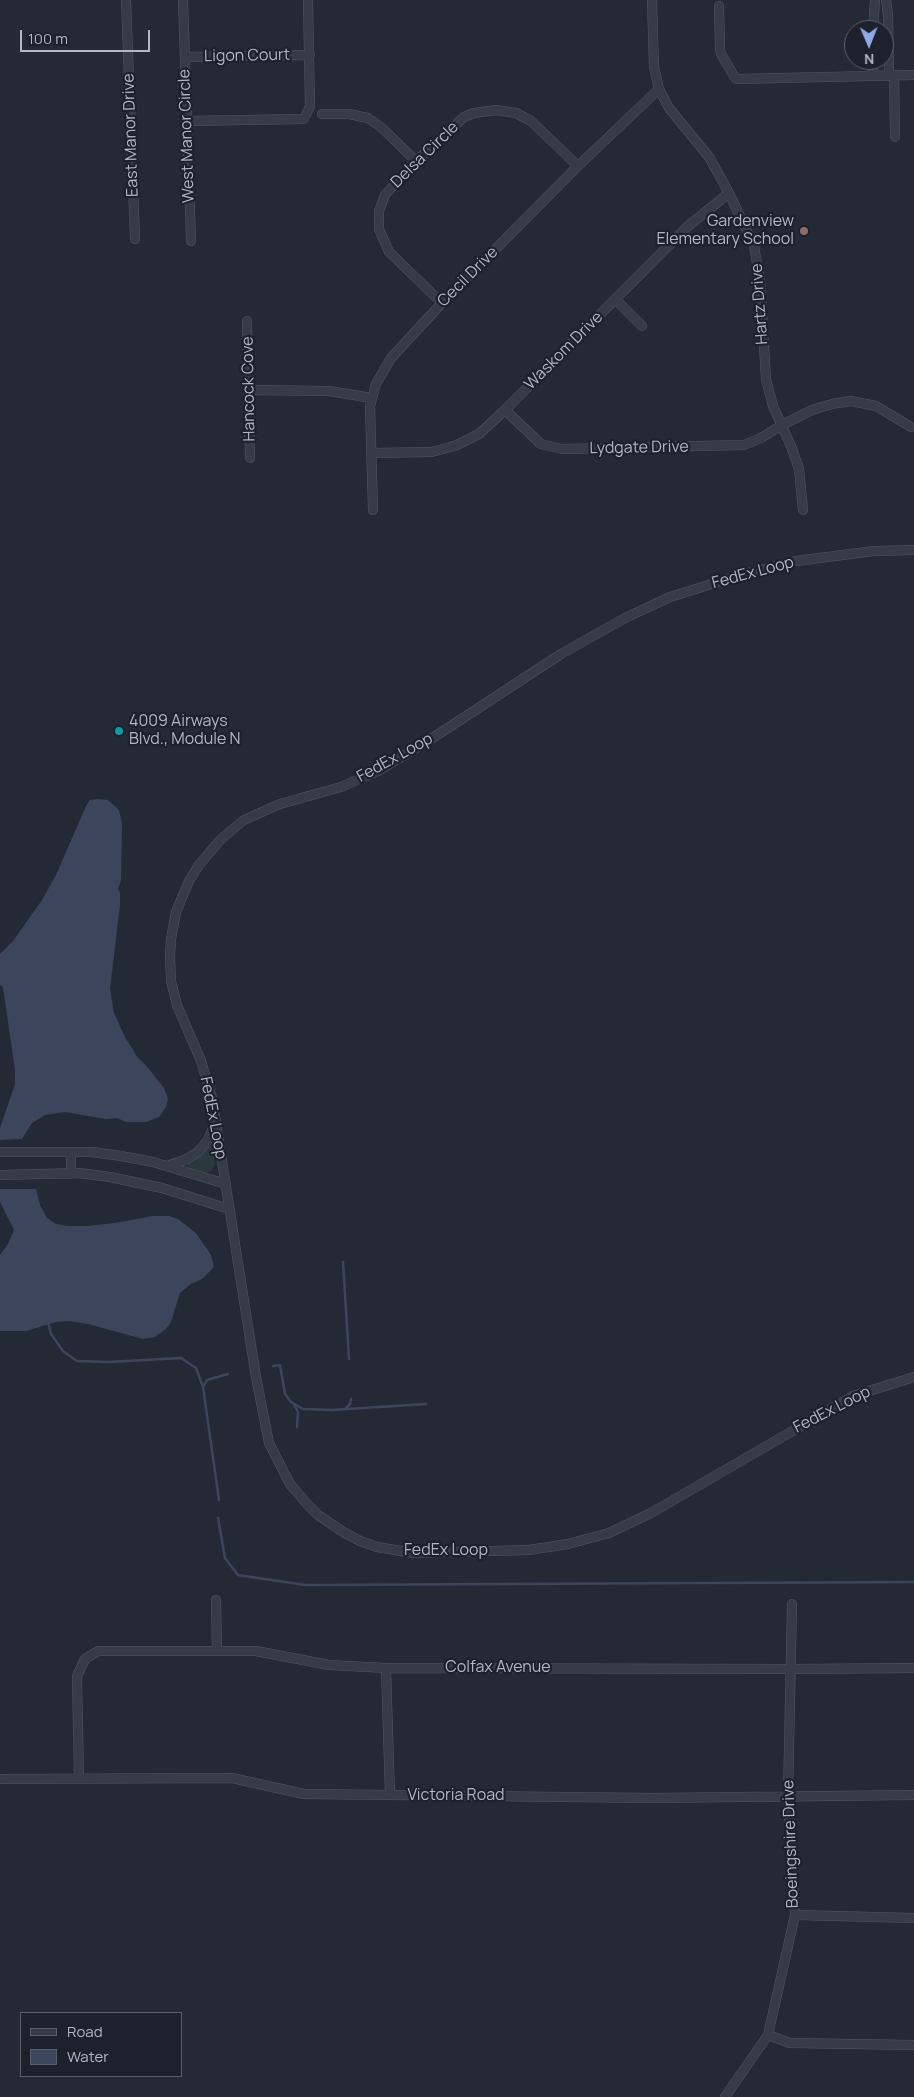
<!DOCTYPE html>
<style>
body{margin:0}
#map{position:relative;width:914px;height:2097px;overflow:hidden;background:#242936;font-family:Manrope,sans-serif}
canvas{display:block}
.legend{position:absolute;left:20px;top:2012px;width:162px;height:65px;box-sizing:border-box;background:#1c212b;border:1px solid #585d68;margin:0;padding:6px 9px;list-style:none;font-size:15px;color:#b2b6c3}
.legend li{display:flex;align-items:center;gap:10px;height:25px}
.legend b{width:25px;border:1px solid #585d68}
.north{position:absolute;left:844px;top:20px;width:50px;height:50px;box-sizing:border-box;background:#1c212b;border:1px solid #585d68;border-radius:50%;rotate:179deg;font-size:14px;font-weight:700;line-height:20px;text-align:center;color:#b2b6c3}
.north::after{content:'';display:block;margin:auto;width:18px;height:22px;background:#90a8e9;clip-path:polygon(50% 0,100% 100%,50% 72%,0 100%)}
.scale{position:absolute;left:20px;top:30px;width:130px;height:22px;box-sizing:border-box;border:2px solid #b2b6c3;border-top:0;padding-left:6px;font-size:15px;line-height:18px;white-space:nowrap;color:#b2b6c3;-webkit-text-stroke:4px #1c212b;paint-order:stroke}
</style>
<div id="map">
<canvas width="914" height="2097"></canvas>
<ul class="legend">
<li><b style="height:6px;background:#373b46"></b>Road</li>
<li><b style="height:14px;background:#3b465d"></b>Water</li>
</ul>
<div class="north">N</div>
<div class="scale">100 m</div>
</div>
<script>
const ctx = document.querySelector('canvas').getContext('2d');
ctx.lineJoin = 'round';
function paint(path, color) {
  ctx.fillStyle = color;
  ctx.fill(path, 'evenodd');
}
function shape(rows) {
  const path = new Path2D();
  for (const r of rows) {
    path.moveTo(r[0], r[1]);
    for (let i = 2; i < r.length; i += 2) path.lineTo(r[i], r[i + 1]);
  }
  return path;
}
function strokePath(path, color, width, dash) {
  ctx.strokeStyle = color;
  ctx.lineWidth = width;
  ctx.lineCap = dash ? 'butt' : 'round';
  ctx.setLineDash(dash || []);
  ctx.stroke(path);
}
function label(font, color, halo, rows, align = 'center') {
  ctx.font = font + ' Manrope,sans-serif';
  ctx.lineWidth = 4.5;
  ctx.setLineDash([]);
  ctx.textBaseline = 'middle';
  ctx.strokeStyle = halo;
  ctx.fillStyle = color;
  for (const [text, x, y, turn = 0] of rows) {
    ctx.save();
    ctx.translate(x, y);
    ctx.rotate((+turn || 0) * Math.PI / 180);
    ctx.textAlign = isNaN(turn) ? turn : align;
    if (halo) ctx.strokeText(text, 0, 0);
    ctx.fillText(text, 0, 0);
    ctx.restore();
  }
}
paint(shape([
 [209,1146,212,1147,215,1164,212,1171,205,1173,188,1167,187,1164,196,1159]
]), '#2a393b');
paint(shape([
 [98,799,108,800,119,810,122,824,121,880,118,889,120,893,120,905,110,989,114,1013,125,1037,138,1058,144,1063,164,1088,168,1099,166,1107,159,1117,146,1122,126,1122,117,1118,106,1119,65,1112,45,1115,32,1123,22,1139,0,1140,0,1128,15,1084,15,1070,3,987,0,985,0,954,13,941,42,900,56,875,86,806,90,800],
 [0,1189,36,1189,40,1205,47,1218,56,1224,67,1226,87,1226,115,1223,153,1216,169,1216,178,1219,196,1233,211,1255,214,1267,202,1279,191,1284,180,1293,171,1322,166,1329,155,1337,143,1339,88,1324,70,1321,56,1322,26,1331,0,1331,0,1255,8,1244,14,1230,0,1202]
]), '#3b465d');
strokePath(shape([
 [343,1262,349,1359],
 [48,1322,51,1334,63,1351,77,1361,109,1362,181,1358,196,1368,203,1387,219,1500],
 [273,1366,280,1365,285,1394,291,1402,303,1409,332,1410,426,1404],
 [203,1387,207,1380,228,1374],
 [294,1405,298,1412,297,1427],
 [346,1408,350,1404,351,1399],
 [218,1518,225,1558,238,1575,305,1585,914,1582]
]), '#3b465d', 2.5);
const street = shape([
 [126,0,135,239],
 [183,0,191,241],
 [652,0,654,67,659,89,669,108,709,157,729,193,754,246,760,280,766,379,773,406,791,446,799,469,803,510],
 [886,0,888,15,889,75],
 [719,6,720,48,721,54,736,79,914,75],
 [873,30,875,0],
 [185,57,310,55],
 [873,60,873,76],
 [894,75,895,137],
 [322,114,349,114,368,118,382,128,416,161],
 [186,121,304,119,310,106,308,0],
 [615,299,642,326],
 [442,303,389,252,379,229,379,211,385,195,416,161,464,117,474,113,496,110,516,113,531,121,578,166],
 [247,321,250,458],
 [249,390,329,391,372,398],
 [505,410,541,444,562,449,744,445,761,438,782,425,812,410,832,404,851,401,876,406,911,427],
 [371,453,432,452,457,445,479,434,505,410,687,227,729,193],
 [373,510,370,406,376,384,391,358,442,303,578,166,659,89],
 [914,550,874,551,796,561,744,574,670,597,625,618,561,654,428,741,378,771,341,787,280,804,244,820,221,839,199,865,189,881,176,912,171,939,170,956,171,981,177,1005,201,1061,212,1098,256,1377,269,1443,290,1484,308,1505,318,1515,345,1533,360,1541,377,1547,413,1553,529,1550,568,1544,609,1533,651,1513,853,1396,914,1377],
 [0,1152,92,1152,121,1156,153,1162,226,1184],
 [167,1166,187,1159,198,1152,208,1140,216,1121],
 [71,1174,71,1152],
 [0,1175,79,1173,110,1177,162,1188,229,1209],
 [216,1600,217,1651],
 [386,1668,390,1795],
 [0,1779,232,1778,304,1794,390,1795,653,1798,914,1795],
 [79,1779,77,1676,85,1659,98,1651,256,1651,329,1665,386,1668,791,1669,914,1668],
 [795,1915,914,1918],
 [768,2035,790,2043,914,2045],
 [725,2097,768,2035,795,1915,788,1797,792,1604]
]);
strokePath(street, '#525661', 10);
strokePath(street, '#373b46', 9);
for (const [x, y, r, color] of [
 [804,231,5,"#8d6e63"],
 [119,731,5,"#0f9aa8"]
]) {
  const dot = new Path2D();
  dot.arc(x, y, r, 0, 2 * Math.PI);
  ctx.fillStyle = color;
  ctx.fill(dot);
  strokePath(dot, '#1c212b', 2);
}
label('16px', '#b2b6c3', '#1c212b', [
 ["Ligon Court",247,56,-1],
 ["East Manor Drive",131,135,-92],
 ["West Manor Circle",187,136,-92],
 ["Delsa Circle",425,155,-44],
 ["Cecil Drive",468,277,-45],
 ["Hartz Drive",760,304,-94],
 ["Waskom Drive",564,351,-45],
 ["Hancock Cove",249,389,-91],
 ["Lydgate Drive",639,448,-1],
 ["FedEx Loop",753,573,-15],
 ["FedEx Loop",395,758,-29],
 ["FedEx Loop",213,1118,79],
 ["FedEx Loop",832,1410,-27],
 ["FedEx Loop",446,1551],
 ["Colfax Avenue",498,1668],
 ["Victoria Road",456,1796],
 ["Boeingshire Drive",791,1844,-92]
]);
label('16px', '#b2b6c3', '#1c212b', [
 ["Gardenview",794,222],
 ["Elementary School",794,240],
 ["4009 Airways",129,722,"left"],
 ["Blvd., Module N",129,740,"left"]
], 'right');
</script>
